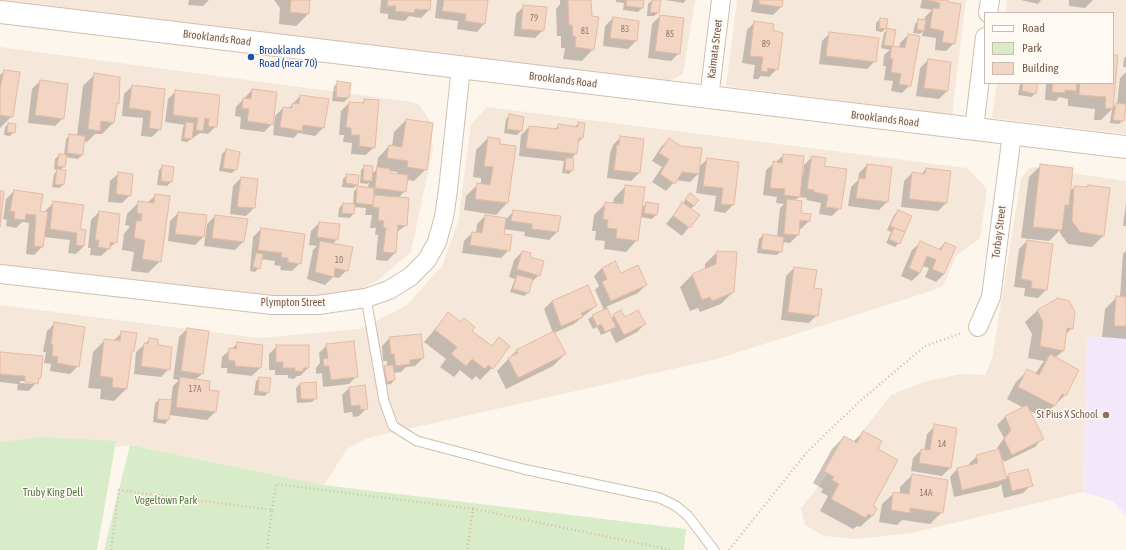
<!DOCTYPE html>
<style>
body{margin:0}
#map{position:relative;width:1126px;height:550px;overflow:hidden;background:#fdf6ec;font-family:"Asap Condensed",sans-serif}
canvas{display:block}
.legend{position:absolute;left:984px;top:12px;width:130px;height:72px;box-sizing:border-box;background:#fffaf3;border:1px solid #cabbb1;margin:0;padding:5px 7px;list-style:none;font-size:12px;color:#7a5c4d}
.legend li{display:flex;align-items:center;gap:8px;height:20px}
.legend b{width:20px;border:1px solid #cabbb1}
</style>
<div id="map">
<canvas width="1126" height="550"></canvas>
<ul class="legend">
<li><b style="height:5px;background:#fff"></b>Road</li>
<li><b style="height:11px;background:#d8ecc9"></b>Park</li>
<li><b style="height:11px;background:#f3d5c3"></b>Building</li>
</ul>
</div>
<script>
const ctx = document.querySelector('canvas').getContext('2d');
ctx.lineJoin = 'round';
function paint(path, color) {
  ctx.fillStyle = color;
  ctx.fill(path, 'evenodd');
}
function shape(rows) {
  const path = new Path2D();
  for (const r of rows) {
    path.moveTo(r[0], r[1]);
    for (let i = 2; i < r.length; i += 2) path.lineTo(r[i], r[i + 1]);
  }
  return path;
}
function strokePath(path, color, width, dash) {
  ctx.strokeStyle = color;
  ctx.lineWidth = width;
  ctx.lineCap = dash ? 'butt' : 'round';
  ctx.setLineDash(dash || []);
  ctx.stroke(path);
}
function label(font, color, halo, rows, align = 'center') {
  ctx.font = font + ' "Asap Condensed",sans-serif';
  ctx.lineWidth = 3;
  ctx.setLineDash([]);
  ctx.textBaseline = 'middle';
  ctx.strokeStyle = halo;
  ctx.fillStyle = color;
  for (const [text, x, y, turn = 0] of rows) {
    ctx.save();
    ctx.translate(x, y);
    ctx.rotate((+turn || 0) * Math.PI / 180);
    ctx.textAlign = isNaN(turn) ? turn : align;
    if (halo) ctx.strokeText(text, 0, 0);
    ctx.fillText(text, 0, 0);
    ctx.restore();
  }
}
paint(shape([
 [0,0,695,0,683,74,668,82,0,12],
 [737,0,966,0,952,115,726,86],
 [1007,0,1126,0,1126,134,992,118,997,83,1113,83,1113,13,1006,13],
 [0,47,412,102,419,105,430,121,433,149,411,252,377,281,353,293,309,304,0,269],
 [487,107,967,168,987,189,980,238,956,256,943,286,928,292,717,359,368,438,347,449,324,485,130,445,0,463,0,305,260,338,360,329,407,305,442,266,458,222,471,124],
 [1031,167,1126,181,1126,338,1087,337,1083,492,912,533,856,539,824,536,805,525,801,508,891,395,927,381,961,374,985,375,992,359,1021,178]
]), '#f5e8da');
paint(shape([
 [1087,337,1126,338,1126,516,1113,501,1083,492]
]), '#f3e8fa');
paint(shape([
 [42,437,116,441,97,550,0,550,0,442],
 [130,445,324,485,686,529,684,550,104,550]
]), '#d8ecc9');
paint(shape([
 [189,0,209,0,203,6,188,5],
 [274,0,309,0,308,14,296,26,279,24,280,8],
 [381,0,430,0,429,10,421,18,409,16,405,21,388,19,388,14,380,13],
 [437,0,487,0,484,24,477,32,457,29,458,21,435,18],
 [560,0,590,0,593,49,582,61,563,59,565,48,561,48,561,36,557,36,556,9,560,4],
 [616,0,643,0,642,8,638,12,623,10,624,3,616,2],
 [652,0,658,13,654,16,647,16,648,4],
 [665,0,686,0,683,3],
 [753,0,782,0,781,7,773,15,751,12],
 [922,0,947,0,954,43,946,51,935,50,936,38,922,36,923,31,920,34,913,33,915,24,919,20,924,21,925,17,932,10,920,8],
 [1021,0,1041,0,1038,4],
 [1069,0,1093,0,1085,8,1069,6],
 [524,6,543,30,535,38,514,36,516,14],
 [660,16,679,53,671,61,648,58,652,24],
 [613,18,638,22,636,41,628,49,603,46,605,26],
 [880,19,886,28,882,32,876,31,876,23],
 [755,22,777,69,769,77,761,76,758,79,753,79,755,65,742,63,747,30],
 [887,30,893,46,891,47,899,48,900,43,908,35,910,85,902,93,891,91,893,81,884,80,886,66,883,66,884,55,890,50,881,48,884,33],
 [830,33,875,61,867,69,819,64,822,41],
 [1113,56,1117,56,1112,107,1117,104,1120,78,1126,72,1126,104,1123,120,1119,124,1110,123,1112,109,1101,120,1094,120,1095,109,1068,106,1068,99,1059,97,1056,101,1045,100,1046,83,1041,83,1113,83],
 [1126,56,1126,67,1123,67,1124,59],
 [928,60,947,91,939,99,916,96,920,68],
 [5,71,12,116,0,128,0,75],
 [95,74,118,103,116,105,113,123,102,134,95,134,87,142,83,141,82,155,78,159,65,157,64,166,60,171,63,185,59,188,52,187,54,174,58,170,54,169,55,159,59,155,64,156,66,139,70,135,77,136,83,86],
 [40,81,63,118,55,126,28,123,32,89],
 [338,82,350,84,348,98,344,102,332,101,334,86],
 [1020,83,1037,83,1035,93,1032,97,1018,95],
 [132,86,164,90,160,129,152,137,141,136,143,118,122,116,124,94],
 [252,90,272,124,264,132,240,129,241,117,235,116,236,107],
 [176,91,219,96,216,126,208,134,200,133,187,142,181,141,183,127,185,125,165,122,168,99],
 [300,96,323,128,315,136,298,133,294,138,273,135,275,116,283,108,288,109],
 [365,100,374,147,366,155,351,154,352,143,343,142,344,135,339,135,341,111,349,103,361,104],
 [510,116,521,131,517,135,504,133,506,119],
 [406,120,426,169,414,181,406,180,405,191,398,198,406,225,396,233,395,253,387,261,376,260,378,235,375,235,376,228,370,228,372,215,365,215,366,208,354,207,353,214,350,218,338,217,339,208,343,204,353,205,354,191,358,187,368,188,369,182,367,184,360,183,361,170,365,166,371,175,376,170,378,158,389,146,392,146,394,132],
 [389,171,397,172,397,174,389,173],
 [579,123,582,138,578,143,576,153,571,159,572,170,569,174,562,173,564,161,519,156,521,135,529,127,554,130,559,125,574,127],
 [8,124,14,132,10,136,4,135,5,127],
 [621,137,643,140,639,173,631,181,607,178,610,154,613,145],
 [488,138,507,203,496,215,464,210,466,196,478,184,481,184,481,178,473,177,476,150],
 [669,139,698,168,707,159,733,205,725,213,714,211,716,196,696,193,699,173,690,182,676,180,666,191,652,182,662,167,652,161,661,147],
 [226,150,236,169,232,173,219,171,222,154],
 [784,155,803,176,804,165,812,157,823,167,840,208,832,216,819,214,821,203,806,200,807,198,799,197,794,201,800,214,809,221,801,229,798,228,798,235,790,243,782,242,781,251,777,255,757,253,759,239,763,235,777,237,780,208,784,204,776,203,777,197,763,195,766,170],
 [867,165,887,202,879,210,848,206,851,187,858,180,859,173],
 [1041,165,1070,191,1074,187,1103,236,1092,247,1068,244,1060,233,1060,230,1049,241,1021,238,1029,177],
 [163,166,173,168,171,182,167,186,157,185,159,170],
 [926,169,949,172,946,203,938,211,901,207,904,181,912,173,921,174],
 [118,174,130,195,122,203,108,202,110,181],
 [347,175,357,184,354,188,342,187,343,179],
 [241,178,257,180,254,208,246,216,230,214,233,186],
 [626,186,641,208,647,203,658,205,656,215,652,219,640,217,637,240,626,252,604,249,605,241,595,240,596,231,592,231,594,215,606,203,613,204,614,198],
 [14,191,39,212,46,213,46,210,54,202,79,230,84,246,76,254,68,253,70,240,44,237,42,247,34,255,26,254,29,223,22,222,16,228,6,226,7,220,3,219,6,199],
 [156,195,160,261,148,273,131,271,134,252,122,250,124,234,130,226,125,225,127,214,139,202,147,203],
 [687,198,694,206,690,209,698,215,682,236,666,224],
 [1126,202,1126,226,1123,226],
 [514,211,557,232,549,240,524,236,525,232,503,229,502,235,509,250,501,258,462,253,464,241,472,233,476,233,477,224,485,216,506,219],
 [898,211,911,217,899,243,895,247,886,243,891,232,887,230,894,215],
 [99,212,116,242,101,256,90,255,91,248,88,248,91,220],
 [178,213,203,237,195,245,168,241,170,221],
 [215,216,243,242,235,250,204,246,207,224],
 [319,223,339,225,337,239,333,244,347,270,339,278,333,277,325,285,307,279,313,250,317,246,309,245,311,231],
 [261,229,300,263,292,271,280,270,281,266,274,265,275,261,261,259,259,268,255,272,250,271,253,237],
 [1027,241,1046,290,1038,298,1024,296,1025,288,1014,287,1019,249],
 [920,243,938,250,945,243,944,274,936,282,925,277,929,268,922,266,920,273,912,281,901,276,912,250],
 [1126,251,1126,339,1102,337,1105,309,1117,297,1120,297,1123,254],
 [522,252,528,258,539,275,531,283,528,293,524,296,510,292,515,279,509,277,514,260],
 [717,252,733,292,721,304,700,312,698,308,690,311,680,287,692,275,705,270,705,264],
 [602,268,646,285,638,293,606,307,611,318,621,311,624,318,645,324,637,332,616,343,610,331,601,335,597,327,593,329,588,319,604,310,595,290,599,286,594,276],
 [794,268,813,288,817,315,809,323,781,320,786,276],
 [588,286,596,306,574,324,554,333,565,354,553,366,506,389,497,371,517,350,553,333,544,309,552,301],
 [1058,299,1072,328,1065,335,1063,351,1055,358,1065,395,1043,417,1028,410,1042,439,1035,447,1004,462,1000,456,1005,478,1009,475,1031,485,1023,493,1004,498,1001,484,998,487,954,497,950,477,957,469,969,466,969,464,977,456,998,450,997,448,1004,438,997,425,1005,417,1024,408,1007,399,1016,382,1028,370,1035,374,1044,361,1028,358,1032,334,1025,322,1037,311],
 [448,314,491,347,499,339,492,368,480,380,476,376,472,380,460,370,454,377,440,367,446,359,424,342],
 [55,323,78,366,70,374,50,371,51,364,44,363,46,352,43,352,47,331],
 [187,329,208,332,202,374,195,380,208,391,218,392,215,412,207,420,169,415,168,420,165,424,153,422,155,403,159,400,171,401,173,386,179,380,173,379,179,337],
 [122,333,133,350,130,354,126,389,114,401,100,399,101,389,88,388,93,352,105,340,113,341],
 [390,338,423,358,415,366,406,367,401,372,393,373,394,380,391,384,383,385,381,371,387,367,387,361,383,361,382,346],
 [150,339,157,346,169,369,161,377,134,374,136,352],
 [237,344,262,346,260,368,252,376,227,373,227,368,221,368,222,357],
 [327,345,357,376,349,384,323,387,322,373,316,374,316,368,320,363,319,353],
 [277,346,308,368,300,376,297,376,294,379,288,378,288,375,275,375,275,370,269,370,269,354],
 [0,353,41,377,29,391,17,390,18,384,0,382],
 [20,381,35,382,34,384,20,383],
 [259,378,268,392,265,396,254,395,256,381],
 [300,384,316,398,312,402,297,403,296,388],
 [350,387,367,408,359,416,353,417,352,412,344,413,342,395],
 [935,426,950,468,942,476,911,471,913,458,921,450,924,451,927,434],
 [864,432,871,506,875,509,872,516,860,527,857,526,853,529,820,511,828,496,821,492,823,489,813,483,832,449,844,437,853,442],
 [912,475,942,512,930,524,902,520,897,525,879,522,882,504,894,493,900,494,900,487]
]), '#0003');
const building = shape([
 [291,0,310,0,309,14,290,12,291,0],
 [388,0,431,0,430,10,415,9,414,13,395,11,396,6,387,6,388,0],
 [444,0,488,0,485,24,465,21,466,14,442,11,444,0],
 [568,0,591,0,592,16,599,17,594,50,575,47,576,37,573,36,572,25,569,25,568,0],
 [627,0,644,0,643,8,626,6,627,0],
 [652,0,661,0,659,13,650,12,652,0],
 [759,0,783,0,782,7,759,4,759,0],
 [928,0,948,0,948,2,961,4,955,44,942,42,944,31,930,28,933,8,939,9,940,3,928,0],
 [523,5,547,7,544,31,521,29,523,5],
 [660,15,684,18,680,54,655,51,660,15],
 [613,17,639,21,637,41,610,38,613,17],
 [880,18,888,19,886,29,879,28,880,18],
 [918,19,926,20,924,31,917,29,918,19],
 [754,21,774,24,773,30,783,33,778,70,768,68,767,72,761,71,763,57,750,56,754,21],
 [887,28,896,30,893,46,884,45,887,28],
 [829,32,879,38,876,62,826,56,829,32],
 [908,34,920,36,911,86,899,84,901,74,891,72,893,59,890,58,892,46,905,48,908,34],
 [1113,55,1118,55,1113,109,1105,108,1106,97,1079,95,1080,83,1113,83,1113,55],
 [928,59,951,62,948,91,924,88,928,59],
 [4,70,20,72,13,117,0,115,0,89,4,70],
 [94,73,120,77,119,104,117,103,114,123,101,121,100,131,88,129,94,73],
 [40,80,68,84,64,119,35,115,40,80],
 [337,81,351,83,349,98,336,97,337,81],
 [1023,83,1038,83,1036,94,1022,91,1023,83],
 [1053,83,1077,83,1076,91,1065,90,1065,93,1052,92,1053,83],
 [132,85,165,89,161,130,149,128,151,111,129,108,132,85],
 [252,89,277,92,273,125,247,121,249,109,242,108,243,98,251,99,252,89],
 [175,90,220,95,217,127,208,126,209,119,205,118,203,131,196,130,198,118,173,115,175,90],
 [300,95,329,99,324,128,303,125,302,131,280,127,283,107,292,108,292,103,299,104,300,95],
 [364,99,379,100,375,148,359,146,360,135,351,135,351,128,346,127,349,102,364,103,364,99],
 [1116,103,1126,104,1124,121,1113,120,1116,103],
 [509,114,524,117,522,131,507,129,509,114],
 [406,119,433,123,427,170,407,167,408,161,387,158,389,145,402,147,406,119],
 [186,122,194,123,192,139,184,138,186,122],
 [578,122,585,123,583,138,579,138,577,154,526,148,529,126,558,129,558,124,578,127,578,122],
 [8,123,16,124,15,133,7,132,8,123],
 [69,134,85,136,83,155,67,153,69,134],
 [620,136,644,139,640,173,614,170,617,145,619,145,620,136],
 [488,137,500,139,500,144,516,146,508,203,475,199,477,183,490,185,493,167,484,166,488,137],
 [669,138,681,146,702,148,699,174,682,172,675,184,660,174,669,159,659,153,669,138],
 [226,149,240,152,237,170,223,168,226,149],
 [59,154,67,155,65,167,57,166,59,154],
 [783,154,804,156,800,197,784,195,785,189,770,188,773,161,782,163,783,154],
 [812,156,826,158,824,166,847,169,841,209,826,207,828,195,814,192,814,190,807,189,812,156],
 [566,158,574,158,573,171,565,170,566,158],
 [707,158,739,162,734,205,721,204,723,188,703,186,707,158],
 [867,164,892,167,888,202,856,198,859,178,865,179,867,164],
 [1040,164,1073,168,1069,205,1065,205,1062,230,1033,227,1040,164],
 [162,165,174,167,172,182,161,181,162,165],
 [364,165,373,166,372,181,363,180,364,165],
 [377,167,390,169,390,173,408,175,406,192,375,188,377,167],
 [926,168,951,171,947,203,909,199,912,172,925,174,926,168],
 [57,169,66,170,64,185,55,184,57,169],
 [118,172,133,174,131,196,116,194,118,172],
 [346,174,359,175,358,185,346,183,346,174],
 [241,177,258,179,255,208,237,207,241,177],
 [625,185,645,187,638,241,616,238,617,229,607,228,608,220,603,219,605,202,623,204,625,185],
 [1088,185,1110,188,1104,236,1080,232,1072,221,1074,186,1087,187,1088,185],
 [357,186,374,188,373,205,356,203,357,186],
 [14,190,43,194,40,211,48,212,43,247,34,246,36,215,26,214,25,220,14,219,15,212,10,211,14,190],
 [0,191,4,191,0,227,0,191],
 [690,193,699,200,694,206,685,199,690,193],
 [155,194,170,196,161,262,142,259,145,240,134,238,136,221,141,221,142,214,137,213,138,201,154,203,155,194],
 [374,195,409,198,407,226,398,225,396,253,383,252,386,228,383,227,384,221,378,220,379,208,373,207,374,195],
 [787,199,802,201,801,213,811,214,810,221,800,220,799,235,784,234,787,199],
 [53,201,84,205,80,229,86,230,84,246,76,245,77,233,50,229,53,201],
 [646,202,659,204,657,215,644,213,646,202],
 [682,202,700,215,690,228,673,216,682,202],
 [343,203,355,204,354,214,342,213,343,203],
 [513,210,561,216,558,232,532,229,532,224,511,221,513,210],
 [898,210,912,216,905,232,890,226,898,210],
 [99,211,120,214,117,243,110,242,110,249,98,247,99,240,95,240,99,211],
 [178,212,207,215,204,237,175,234,178,212],
 [215,215,248,219,244,242,212,238,215,215],
 [485,215,506,218,504,234,512,235,510,251,470,245,472,232,482,233,485,215],
 [319,222,340,224,338,240,317,237,319,222],
 [261,228,305,234,301,264,288,262,288,258,281,257,282,253,258,250,261,228],
 [894,228,905,232,900,244,889,239,894,228],
 [763,234,784,237,782,252,761,249,763,234],
 [1027,240,1053,244,1047,290,1031,288,1032,281,1021,279,1027,240],
 [320,241,353,247,348,271,335,268,334,277,315,272,320,241],
 [920,241,941,250,945,242,956,247,944,274,932,269,936,260,927,256,920,273,909,268,920,241],
 [522,251,531,253,530,257,544,261,540,276,517,269,522,251],
 [717,251,737,252,734,292,712,301,710,297,702,300,692,274,716,264,717,251],
 [256,253,263,254,260,269,253,267,256,253],
 [615,261,621,273,638,265,647,285,611,301,602,282,607,279,602,268,615,261],
 [794,267,817,270,814,288,822,289,818,316,788,312,794,267],
 [517,275,533,279,529,293,513,289,517,275],
 [588,285,597,306,581,313,583,317,561,326,552,301,588,285],
 [1116,296,1126,297,1126,326,1114,326,1116,296],
 [1058,298,1069,301,1075,312,1073,329,1067,328,1064,351,1040,346,1043,322,1037,310,1058,298],
 [607,308,616,327,605,332,601,324,597,326,592,315,607,308],
 [621,310,625,317,638,310,646,324,624,335,613,314,621,310],
 [448,312,461,322,464,318,475,327,472,331,492,346,499,337,510,346,493,369,488,365,485,369,472,359,466,366,451,354,457,347,435,330,448,312],
 [54,322,85,327,79,367,57,363,58,357,52,356,53,344,51,344,54,322],
 [187,328,209,331,203,374,181,371,187,328],
 [121,331,137,333,134,351,132,351,127,389,112,387,113,378,100,376,104,339,120,341,121,331],
 [554,331,566,354,518,378,508,358,518,353,516,350,554,331],
 [421,334,424,358,410,360,410,364,396,366,394,354,391,354,389,337,421,334],
 [149,338,158,339,158,345,172,347,170,370,141,366,144,343,148,344,149,338],
 [354,341,358,377,331,380,329,366,324,366,323,359,328,358,326,344,354,341],
 [237,342,263,345,261,368,235,366,235,361,228,360,229,348,236,349,237,342],
 [276,345,309,345,309,368,303,368,303,371,295,371,295,368,283,368,283,362,276,362,276,345],
 [0,352,43,356,41,378,39,378,38,384,25,382,25,376,0,374,0,352],
 [1050,354,1079,370,1066,396,1062,394,1055,406,1018,387,1027,369,1039,375,1050,354],
 [393,365,395,380,387,382,384,366,393,365],
 [180,377,210,381,209,390,219,391,216,412,176,407,180,377],
 [259,377,271,378,269,393,258,391,259,377],
 [316,382,317,399,301,399,300,383,316,382],
 [365,385,368,409,361,410,360,405,351,406,349,387,365,385],
 [159,399,172,400,169,420,157,419,159,399],
 [1027,405,1044,439,1012,455,1004,439,1011,430,1005,416,1027,405],
 [934,424,957,428,951,468,919,463,921,449,930,450,934,424],
 [863,431,882,441,878,449,898,460,873,506,877,508,873,516,868,514,866,518,831,499,839,484,832,480,834,477,824,471,844,436,857,443,863,431],
 [999,449,1007,479,962,490,957,468,978,463,976,455,999,449],
 [1028,469,1033,486,1012,491,1008,474,1028,469],
 [912,474,948,480,943,513,910,508,910,513,891,510,893,492,909,494,912,474]
]);
paint(building, '#f3d5c3');
strokePath(building, '#e6bba3', 1);
const service = shape([
 [366,298,384,401,393,426,417,441,523,469,660,498,676,506,688,516,714,550]
]);
const minor = shape([
 [988,13,990,0],
 [709,98,721,0],
 [974,129,985,37],
 [0,274,272,305,318,305,366,298,389,290,410,277,427,260,437,242,444,217,448,190,461,67],
 [978,327,991,297,1012,134]
]);
const tertiary = shape([
 [0,12,1126,147]
]);
strokePath(service, '#d1beb0', 11);
strokePath(minor, '#d1beb0', 20);
strokePath(tertiary, '#d1beb0', 24);
strokePath(shape([
 [473,509,672,550],
 [272,510,276,484,473,509,467,550],
 [111,550,119,490,272,510,267,550],
 [729,550,807,452,860,401,925,346,962,333]
]), '#d9b8a5', 2.5, [1, 3]);
strokePath(service, '#fff', 9);
strokePath(minor, '#fff', 18);
strokePath(tertiary, '#fff', 22);
for (const [x, y, r, color] of [
 [251,57,4,"#1a4fb4"],
 [1106,415,4,"#8d6e63"]
]) {
  const dot = new Path2D();
  dot.arc(x, y, r, 0, 2 * Math.PI);
  ctx.fillStyle = color;
  ctx.fill(dot);
  strokePath(dot, '#fffaf3', 1.5);
}
label('9px', '#987a6a', null, [
 ["79",534,18],
 ["83",625,29],
 ["81",585,31],
 ["85",670,34],
 ["89",766,44],
 ["10",339,260],
 ["17A",195,389],
 ["14",942,444],
 ["14A",926,493]
]);
label('11px', '#7a5c4d', '#fffaf3', [
 ["Brooklands Road",217,38,7],
 ["Kaimata Street",715,49,-83],
 ["Brooklands Road",563,80,7],
 ["Brooklands Road",885,119,7],
 ["Torbay Street",999,232,-83],
 ["Plympton Street",293,303]
]);
label('11px', '#164399', '#fffaf3', [
 ["Brooklands",259,51],
 ["Road (near 70)",259,64]
], 'left');
label('11px', '#785e54', '#fffaf3', [
 ["St Pius X School",1098,415]
], 'right');
label('11px', '#537a41', '#fffaf3', [
 ["Truby King Dell",53,493],
 ["Vogeltown Park",166,501]
]);
</script>
